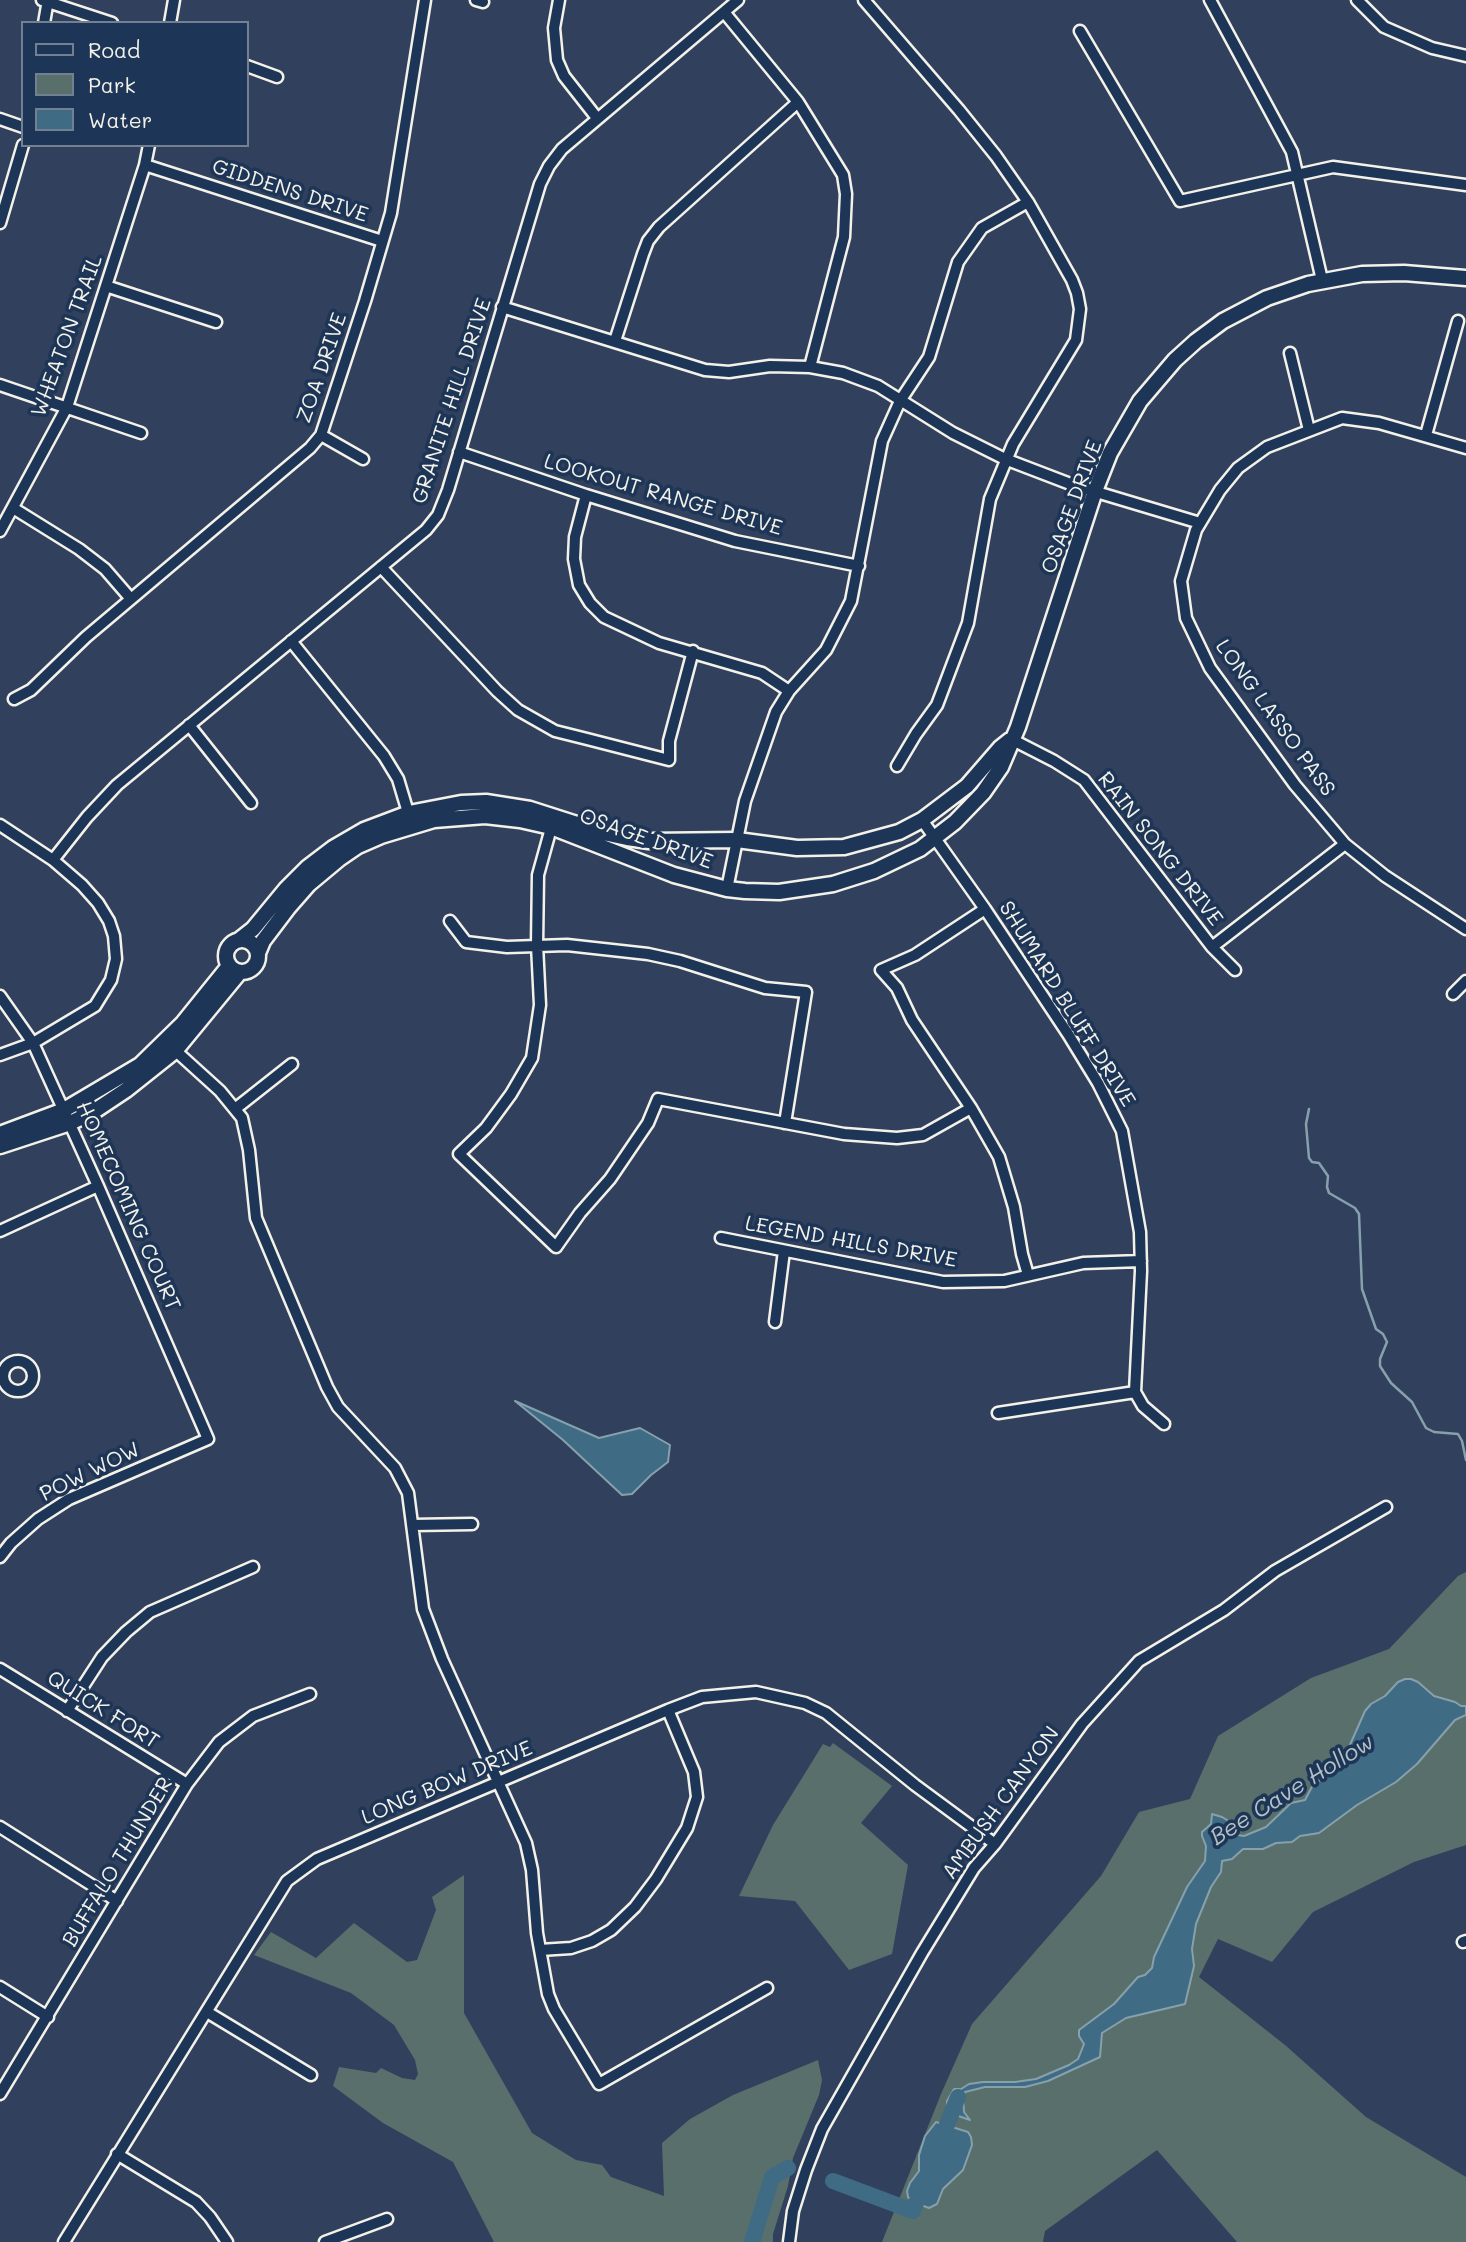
<!DOCTYPE html>
<style>
body{margin:0}
#map{position:relative;width:1466px;height:2242px;overflow:hidden;background:#31415d;font-family:Mali,sans-serif}
canvas{display:block}
.legend{position:absolute;left:21px;top:21px;width:228px;height:126px;box-sizing:border-box;background:#1d3557;border:2px solid #738091;margin:0;padding:9px 12px;list-style:none;font-size:21px;color:#f4f1e8}
.legend li{display:flex;align-items:center;gap:14px;height:35px}
.legend b{width:35px;border:2px solid #738091}
</style>
<div id="map">
<canvas width="1466" height="2242"></canvas>
<ul class="legend">
<li><b style="height:9px;background:#1d3557"></b>Road</li>
<li><b style="height:19px;background:#586f6c"></b>Park</li>
<li><b style="height:19px;background:#3f6b84"></b>Water</li>
</ul>
</div>
<script>
const ctx = document.querySelector('canvas').getContext('2d');
ctx.lineJoin = 'round';
function paint(path, color) {
  ctx.fillStyle = color;
  ctx.fill(path, 'evenodd');
}
function shape(rows) {
  const path = new Path2D();
  for (const r of rows) {
    if (r.length === 3) {
      path.moveTo(r[0] + r[2], r[1]);
      path.arc(r[0], r[1], r[2], 0, 2 * Math.PI);
      continue;
    }
    path.moveTo(r[0], r[1]);
    for (let i = 2; i < r.length; i += 2) path.lineTo(r[i], r[i + 1]);
  }
  return path;
}
function strokePath(path, color, width, dash) {
  ctx.strokeStyle = color;
  ctx.lineWidth = width;
  ctx.lineCap = dash ? 'butt' : 'round';
  ctx.setLineDash(dash || []);
  ctx.stroke(path);
}
function label(font, color, halo, rows, align = 'center') {
  ctx.font = font + ' Mali,sans-serif';
  ctx.lineWidth = 7;
  ctx.setLineDash([]);
  ctx.textBaseline = 'middle';
  ctx.strokeStyle = halo;
  ctx.fillStyle = color;
  for (const [text, x, y, turn = 0] of rows) {
    ctx.save();
    ctx.translate(x, y);
    ctx.rotate((+turn || 0) * Math.PI / 180);
    ctx.textAlign = isNaN(turn) ? turn : align;
    if (halo) ctx.strokeText(text, 0, 0);
    ctx.fillText(text, 0, 0);
    ctx.restore();
  }
}
paint(shape([
 [1466,1572,1466,1845,1414,1862,1313,1912,1272,1962,1218,1939,1199,1977,1285,2045,1366,2117,1466,2177,1466,2242,1237,2242,1157,2150,1045,2231,1043,2242,882,2242,941,2094,972,2024,1101,1876,1139,1812,1190,1799,1218,1736,1311,1678,1389,1649,1458,1576],
 [833,1743,892,1786,861,1823,908,1865,892,1954,849,1970,795,1901,739,1896,773,1825,823,1744,830,1747],
 [464,1875,464,2013,532,2133,576,2160,602,2165,611,2177,664,2196,662,2143,690,2119,733,2095,818,2060,822,2080,819,2095,793,2158,788,2186,773,2234,773,2242,494,2242,453,2162,383,2123,333,2086,339,2067,376,2073,381,2068,402,2078,415,2080,418,2074,415,2060,394,2025,351,1993,254,1955,271,1932,316,1958,354,1923,407,1962,417,1960,436,1910,432,1897]
]), '#586f6c');
const water = shape([
 [515,1401,599,1438,640,1428,670,1445,668,1462,651,1475,632,1494,622,1495,563,1440,515,1401],
 [1405,1679,1411,1679,1418,1682,1434,1696,1455,1702,1461,1706,1466,1706,1466,1715,1455,1720,1417,1764,1396,1782,1357,1805,1319,1833,1300,1836,1292,1842,1276,1843,1263,1849,1243,1849,1232,1859,1222,1861,1221,1872,1211,1887,1196,1924,1192,1949,1194,1966,1185,2004,1126,2018,1102,2033,1100,2057,1048,2081,1025,2087,985,2087,965,2092,963,2096,964,2112,970,2120,947,2112,947,2101,954,2089,961,2089,969,2084,983,2082,1015,2082,1036,2079,1069,2065,1078,2059,1084,2044,1079,2036,1079,2030,1114,2004,1138,1977,1145,1975,1152,1968,1154,1957,1187,1887,1205,1861,1206,1846,1202,1836,1202,1832,1211,1824,1212,1814,1222,1817,1227,1820,1231,1829,1238,1835,1244,1836,1266,1827,1291,1803,1305,1800,1314,1783,1331,1775,1345,1756,1365,1711,1371,1704,1385,1696,1398,1682,1405,1679],
 [936,2122,968,2132,971,2137,972,2145,963,2170,943,2189,937,2204,929,2208,913,2202,908,2197,907,2191,910,2183,919,2171,919,2155,925,2136,936,2122]
]);
paint(water, '#3f6b84');
strokePath(water, '#87a1ac', 2);
strokePath(shape([
 [1309,1109,1306,1124,1309,1158,1312,1162,1319,1163,1328,1176,1327,1187,1329,1193,1355,1208,1359,1214,1362,1289,1376,1329,1383,1334,1387,1342,1380,1359,1380,1366,1391,1383,1412,1402,1426,1428,1434,1432,1458,1434,1462,1441,1466,1460]
]), '#87a1ac', 2.5);
strokePath(shape([
 [939,2145,958,2097],
 [833,2181,913,2211,923,2185],
 [752,2242,772,2177,788,2168]
]), '#3f6b84', 16);
const street = shape([
 [42,0,112,23],
 [476,0,483,2],
 [559,0,554,28,557,60,564,76,597,118],
 [864,0,959,110,996,156,1028,202,1072,280,1077,293,1080,309,1076,340,1013,444,990,499,968,623,937,705,916,734,897,766],
 [1210,0,1292,152,1322,280],
 [1357,0,1384,27,1432,48,1466,56],
 [724,12,798,102,843,175,846,194,844,237,810,367],
 [44,23,48,0],
 [170,23,174,0],
 [1080,31,1180,201,1333,167,1466,185],
 [247,66,277,77],
 [0,119,23,127],
 [145,165,382,241],
 [0,223,23,145],
 [106,286,216,322],
 [502,307,705,370,729,372,770,366,810,367,843,373,878,386,953,433,1005,459,1073,485,1200,523],
 [615,341,643,254,648,241,659,227,798,102],
 [1290,353,1309,430],
 [0,385,141,433],
 [321,435,363,459],
 [1426,435,1458,321],
 [1466,448,1379,423,1342,418,1267,447,1238,468,1220,490,1196,530,1181,581,1186,618,1210,668,1295,785,1345,844,1385,876,1466,929],
 [459,452,586,495,735,541,859,566],
 [586,495,575,537,574,559,579,585,590,603,604,617,659,643,762,673,789,691],
 [13,508,79,549,105,569,131,599],
 [0,531,67,407,145,165,149,145],
 [381,567,497,691,518,710,555,731,587,739,669,760,669,741,693,651],
 [291,641,384,756,398,779,410,819],
 [14,699,31,690,86,637,310,448,321,435,365,301,391,213,425,0],
 [189,725,251,803],
 [1011,739,1054,761,1084,780,1212,947,1235,970],
 [922,820,985,909,1068,1034,1098,1083,1122,1131,1140,1232,1141,1271,1135,1392,1143,1406,1164,1424],
 [553,821,538,875,537,945,540,1005,532,1058,511,1094,486,1128,459,1154,556,1247,580,1213,610,1179,648,1123,658,1099,844,1134,897,1138,923,1135,971,1108],
 [0,825,53,860,82,885,98,903,109,921,114,936,116,959,111,980,95,1006,33,1043,0,1055],
 [53,860,87,817,117,785,426,530,438,515,448,490,540,184,549,166,562,149,738,0],
 [727,889,745,801,776,712,789,691,826,650,851,601,882,441,900,401,929,357,958,262,982,228,1028,202],
 [985,909,915,955,881,970,897,988,912,1020,971,1108,999,1157,1014,1207,1022,1254,1028,1275],
 [450,921,466,942,507,947,567,945,648,954,680,961,765,988,806,992,785,1123],
 [1212,947,1345,844],
 [1453,994,1466,981],
 [0,996,33,1043,98,1186,208,1439,69,1499,38,1519,11,1543,0,1557],
 [166,1042,220,1091,242,1118,249,1150,256,1218,327,1387,338,1407,395,1468,408,1493,423,1609,442,1659,526,1843,532,1870,537,1933,548,1994,554,2009,599,2084,767,1988],
 [235,1109,292,1064],
 [0,1231,98,1186],
 [721,1238,943,1282,1004,1281,1083,1263,1141,1261],
 [775,1322,784,1251],
 [18,1376,15],
 [998,1413,1135,1392],
 [413,1525,472,1524],
 [0,1669,187,1784],
 [67,1711,102,1657,126,1632,150,1612,253,1567],
 [0,1827,117,1901],
 [1463,1942,1466,1941],
 [540,1950,571,1948,592,1941,611,1930,635,1907,656,1879,687,1828,697,1797,694,1772,668,1710],
 [0,1987,48,2017],
 [207,2012,311,2075],
 [0,2094,187,1784,219,1742,253,1716,310,1694],
 [117,2154,196,2202,210,2217,227,2242],
 [64,2242,287,1881,317,1859,668,1710,702,1697,756,1692,805,1703,826,1713,915,1785,995,1844],
 [325,2242,387,2219],
 [789,2242,793,2211,806,2170,822,2129,922,1953,974,1868,995,1844,1082,1724,1139,1661,1224,1610,1275,1571,1386,1507]
]);
const secondary = shape([
 [242,956,16],
 [239,940,253,929,286,889,308,867,333,848,364,830,409,813,461,803,486,802,530,809,608,834,627,838,649,841,737,840,797,848,844,847,899,832,922,820,967,786,1000,748,1010,740],
 [258,953,263,941,288,908,309,884,339,859,358,846,381,836,434,820,485,816,520,820,551,827,674,875,727,889,745,891,779,892,833,884,874,871,920,849,955,822,983,793,1001,767,1018,727,1095,491,1110,453,1140,401,1175,360,1196,341,1223,321,1267,298,1308,284,1362,274,1404,273,1466,278],
 [0,1134,64,1110,140,1065,183,1023,229,966],
 [0,1146,70,1123,93,1112,126,1090,175,1051,240,972]
]);
strokePath(street, '#f4f1e8', 15);
strokePath(secondary, '#f4f1e8', 19);
strokePath(street, '#1d3557', 10);
strokePath(secondary, '#1d3557', 14);
label('21px', '#f4f1e8', '#1d3557', [
 ["GIDDENS DRIVE",290,191,18],
 ["WHEATON TRAIL",67,336,-70],
 ["ZOA DRIVE",322,368,-71],
 ["GRANITE HILL DRIVE",452,401,-72],
 ["LOOKOUT RANGE DRIVE",663,495,16],
 ["OSAGE DRIVE",1072,507,-70],
 ["LONG LASSO PASS",1275,718,54],
 ["OSAGE DRIVE",646,839,20],
 ["RAIN SONG DRIVE",1160,849,52],
 ["SHUMARD BLUFF DRIVE",1067,1004,58],
 ["HOMECOMING COURT",128,1206,66],
 ["LEGEND HILLS DRIVE",851,1242,10],
 ["POW WOW",90,1472,-26],
 ["QUICK FORT",103,1710,32],
 ["LONG BOW DRIVE",447,1783,-23],
 ["AMBUSH CANYON",1001,1803,-54],
 ["BUFFALO THUNDER",118,1862,-59]
]);
label('italic 23px', '#b5c2c5', '#1d3557', [
 ["Bee Cave Hollow",1292,1790,-32]
]);
</script>
